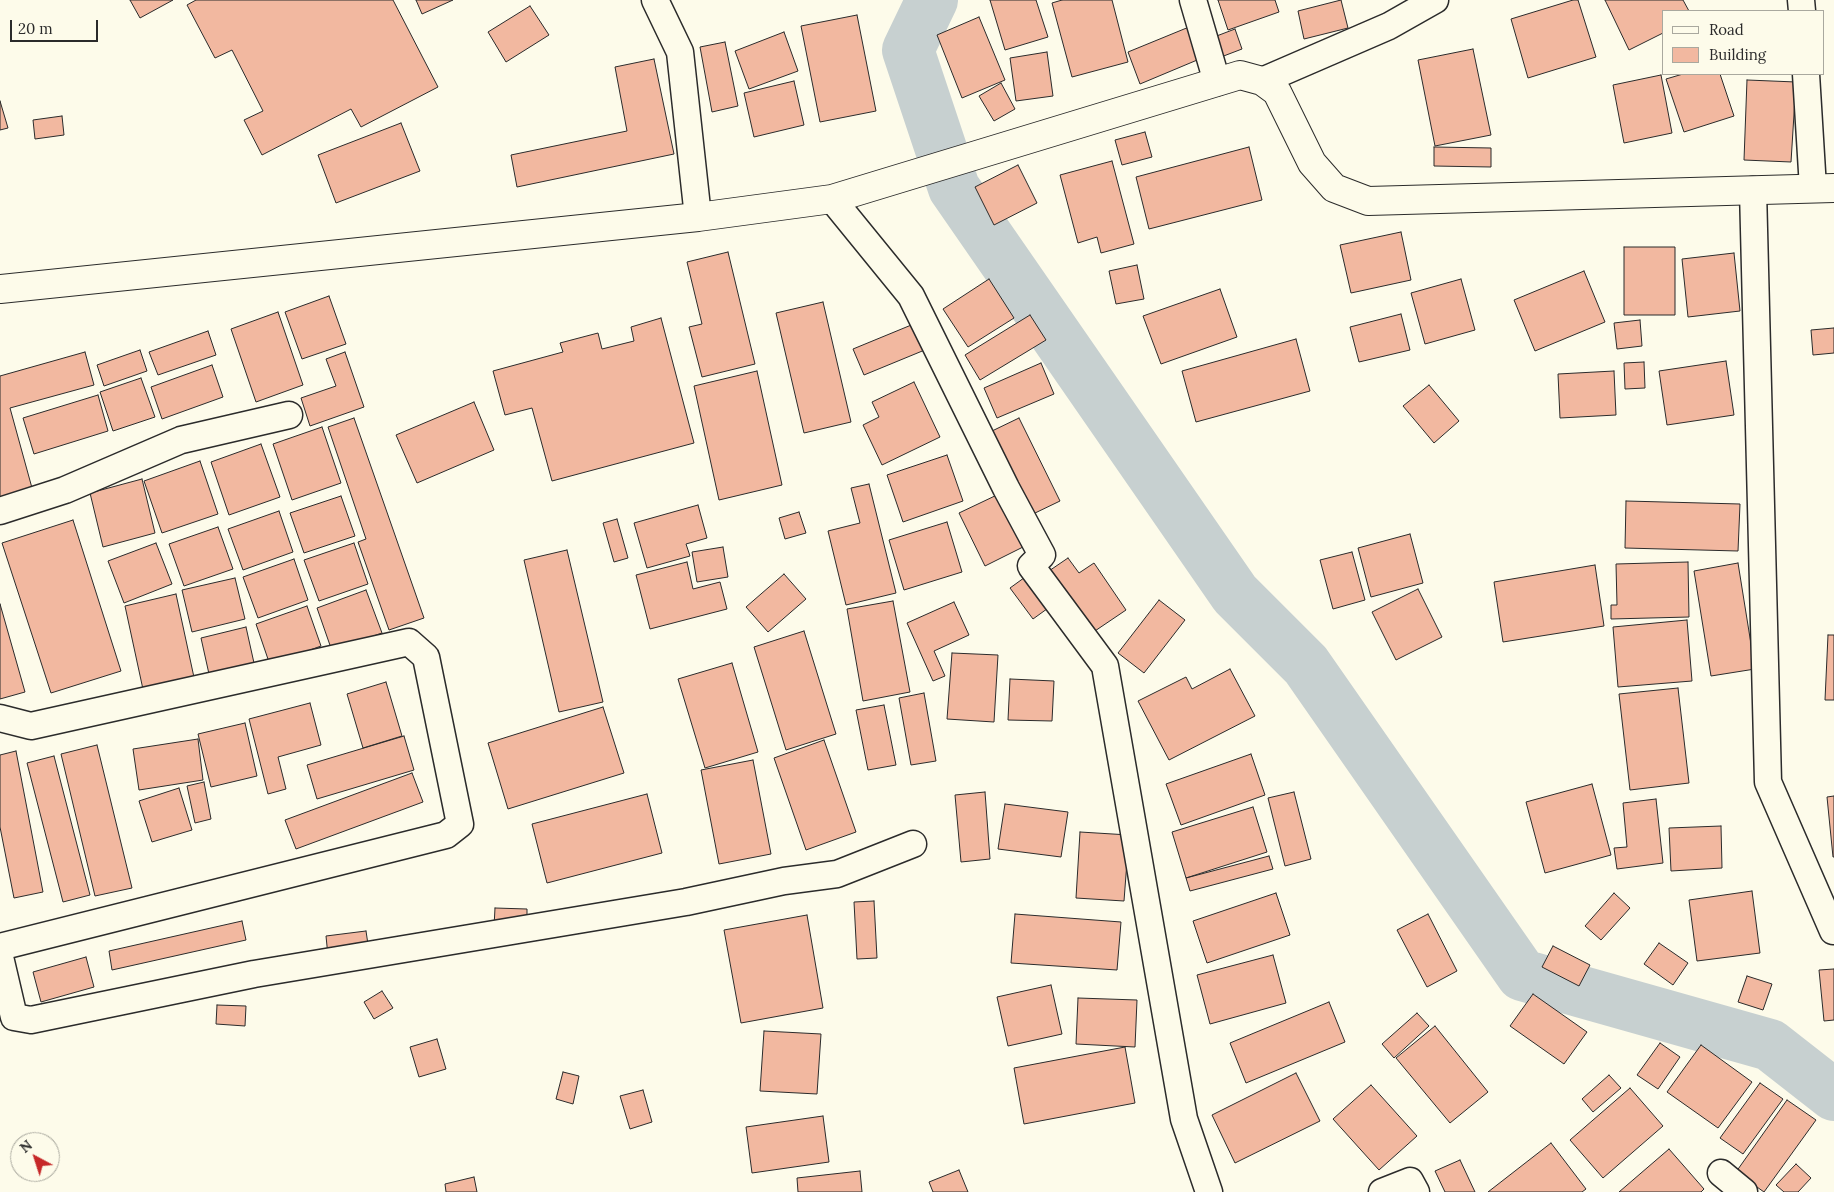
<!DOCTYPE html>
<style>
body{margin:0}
#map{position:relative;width:1834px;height:1192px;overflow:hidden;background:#fdfbea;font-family:Lora,serif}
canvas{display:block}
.legend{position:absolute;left:1662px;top:10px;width:162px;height:65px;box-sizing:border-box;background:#fdfbea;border:1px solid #a9a89e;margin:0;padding:6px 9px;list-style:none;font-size:15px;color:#2b2b2b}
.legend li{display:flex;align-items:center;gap:10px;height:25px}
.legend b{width:25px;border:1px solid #a9a89e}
.north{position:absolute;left:10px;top:1132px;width:50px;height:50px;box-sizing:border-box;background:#fdfbea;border:1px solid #a9a89e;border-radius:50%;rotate:320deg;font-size:14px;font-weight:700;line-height:20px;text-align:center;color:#2b2b2b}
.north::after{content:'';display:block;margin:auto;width:18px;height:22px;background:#c62828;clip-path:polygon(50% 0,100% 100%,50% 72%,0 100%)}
.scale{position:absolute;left:10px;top:20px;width:88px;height:22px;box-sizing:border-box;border:2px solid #2b2b2b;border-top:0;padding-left:6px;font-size:15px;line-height:18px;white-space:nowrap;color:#2b2b2b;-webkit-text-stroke:4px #fdfbea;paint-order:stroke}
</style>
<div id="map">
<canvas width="1834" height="1192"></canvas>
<ul class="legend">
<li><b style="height:6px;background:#fdfbea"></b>Road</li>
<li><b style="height:14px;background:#f2b8a0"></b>Building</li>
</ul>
<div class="north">N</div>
<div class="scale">20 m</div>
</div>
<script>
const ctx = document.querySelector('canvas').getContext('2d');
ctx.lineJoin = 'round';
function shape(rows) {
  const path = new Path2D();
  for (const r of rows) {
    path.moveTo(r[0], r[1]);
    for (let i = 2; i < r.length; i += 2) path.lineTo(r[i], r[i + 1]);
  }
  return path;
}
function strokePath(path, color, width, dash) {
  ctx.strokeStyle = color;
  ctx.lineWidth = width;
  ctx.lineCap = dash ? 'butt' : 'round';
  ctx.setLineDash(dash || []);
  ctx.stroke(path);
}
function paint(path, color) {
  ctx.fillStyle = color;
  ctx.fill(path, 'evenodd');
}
strokePath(shape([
 [932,0,908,50,954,188,1235,594,1306,665,1522,975,1770,1045,1834,1095]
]), '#c7d0d0', 52);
const building = shape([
 [130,0,173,0,140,18,130,0],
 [196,0,393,0,438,87,361,127,351,109,262,155,244,120,263,111,232,50,215,58,187,5,196,0],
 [416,0,453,0,422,14,416,0],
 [990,0,1036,0,1048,37,1005,50,990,0],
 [1062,0,1112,0,1128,62,1072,77,1052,3,1062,0],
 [1218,0,1275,0,1279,12,1228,30,1218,0],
 [1341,0,1348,28,1304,39,1298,11,1341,0],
 [1573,0,1578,0,1596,57,1528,78,1511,19,1573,0],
 [1605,0,1683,0,1689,11,1663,11,1663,33,1629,50,1605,0],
 [530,6,549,35,506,62,488,32,530,6],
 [857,15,876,111,820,122,801,26,857,15],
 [979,17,1005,80,962,98,937,35,979,17],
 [1189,27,1202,58,1140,84,1128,52,1189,27],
 [1235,29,1242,49,1221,57,1214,37,1235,29],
 [784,32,798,71,749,89,735,51,784,32],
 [725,42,738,106,712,112,700,47,725,42],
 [1473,49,1491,135,1435,146,1418,60,1473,49],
 [1047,52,1053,96,1016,101,1010,58,1047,52],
 [654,59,674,154,517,187,511,155,627,131,615,67,654,59],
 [1683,74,1720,74,1734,116,1684,132,1666,79,1683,74],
 [1661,75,1672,133,1624,143,1613,85,1661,75],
 [1747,80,1796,82,1791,162,1744,160,1747,80],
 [794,81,804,125,754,137,744,93,794,81],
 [1001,83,1015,109,994,121,979,96,1001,83],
 [0,101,8,128,0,130,0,101],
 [62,116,64,135,35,139,33,120,62,116],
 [401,123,420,171,336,203,318,155,401,123],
 [1145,132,1152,157,1122,165,1115,140,1145,132],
 [1249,147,1262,200,1149,229,1136,177,1249,147],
 [1434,147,1491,148,1491,167,1434,166,1434,147],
 [1112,161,1134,244,1101,253,1097,237,1078,243,1060,175,1112,161],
 [1018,165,1037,203,994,225,975,187,1018,165],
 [1401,232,1411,280,1351,293,1340,245,1401,232],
 [1624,247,1675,247,1675,315,1624,315,1624,247],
 [728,252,755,364,702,377,689,327,702,324,687,262,728,252],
 [1734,253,1740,311,1688,317,1682,259,1734,253],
 [1137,265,1144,299,1116,304,1109,271,1137,265],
 [1584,271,1605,322,1535,351,1514,300,1584,271],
 [989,279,1014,318,968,347,943,309,989,279],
 [1461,279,1475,330,1425,344,1411,293,1461,279],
 [1220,289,1237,337,1161,364,1143,316,1220,289],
 [329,296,346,344,302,359,285,312,329,296],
 [823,302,851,422,804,433,776,313,823,302],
 [278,312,303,385,256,402,231,329,278,312],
 [1401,314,1410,350,1359,362,1350,327,1401,314],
 [1030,315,1046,340,980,380,965,355,1030,315],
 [661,318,694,443,552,481,532,408,505,415,493,371,563,352,560,343,598,333,602,349,634,341,631,327,661,318],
 [1640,320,1642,346,1617,349,1614,323,1640,320],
 [921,321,932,347,864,375,853,349,921,321],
 [1834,328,1834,353,1813,355,1811,330,1834,328],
 [208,331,216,355,158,375,149,352,208,331],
 [1296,339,1310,391,1196,422,1182,371,1296,339],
 [140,350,147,371,104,386,97,365,140,350],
 [85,352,94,385,10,408,32,488,0,497,0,376,85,352],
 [345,352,364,407,310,426,301,398,336,386,326,359,345,352],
 [1726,361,1734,415,1667,425,1659,371,1726,361],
 [1644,362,1645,388,1625,389,1624,363,1644,362],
 [1041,363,1054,394,997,418,984,388,1041,363],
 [212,365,223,397,162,419,151,387,212,365],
 [757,371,782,485,719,500,694,386,757,371],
 [1614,371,1616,415,1560,418,1558,374,1614,371],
 [141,378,155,417,113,431,100,392,141,378],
 [914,382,940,437,882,465,863,425,879,417,872,402,914,382],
 [1429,385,1459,421,1434,443,1403,406,1429,385],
 [98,395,108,431,34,454,23,418,98,395],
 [474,402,494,450,417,483,396,435,474,402],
 [354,418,424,618,389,630,358,542,366,539,328,427,354,418],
 [1019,418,1060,501,1033,514,992,431,1019,418],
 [322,427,341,483,292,500,273,444,322,427],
 [261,444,280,497,229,515,211,462,261,444],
 [947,455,963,501,903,522,887,475,947,455],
 [200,461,218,514,162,533,144,481,200,461],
 [142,479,155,533,103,547,90,493,142,479],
 [869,484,896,593,846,605,828,531,860,523,851,488,869,484],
 [999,494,1025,546,985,566,959,513,999,494],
 [341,496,355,536,304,553,290,513,341,496],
 [1626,501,1740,504,1738,551,1625,548,1626,501],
 [698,505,707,538,686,544,690,556,647,568,634,523,698,505],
 [279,511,293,552,243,570,228,529,279,511],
 [799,512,806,533,785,539,779,518,799,512],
 [617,519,628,558,614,562,603,523,617,519],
 [73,520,121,671,51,693,2,543,73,520],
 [947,522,962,572,904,590,889,540,947,522],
 [218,527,233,569,184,586,169,544,218,527],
 [1410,534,1423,583,1371,597,1358,548,1410,534],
 [156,543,172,584,124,603,108,561,156,543],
 [354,543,368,584,319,601,304,560,354,543],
 [723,547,728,577,697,582,692,552,723,547],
 [567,550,603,702,559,712,524,560,567,550],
 [1352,552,1365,600,1333,609,1320,560,1352,552],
 [1068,558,1079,573,1094,563,1126,610,1089,635,1046,573,1068,558],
 [294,559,308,600,258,618,243,577,294,559],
 [687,562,693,589,720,582,727,609,650,629,636,575,687,562],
 [1688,562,1689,617,1611,619,1611,605,1617,605,1616,564,1688,562],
 [1738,563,1755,669,1711,676,1694,571,1738,563],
 [1595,565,1604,626,1503,642,1494,582,1595,565],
 [784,574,806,599,768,632,746,607,784,574],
 [1028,575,1051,606,1033,619,1010,588,1028,575],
 [235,578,245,619,192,632,182,590,235,578],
 [1418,589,1442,637,1396,660,1372,612,1418,589],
 [366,590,382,633,332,651,317,608,366,590],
 [176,594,195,682,144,694,125,606,176,594],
 [1159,600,1185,620,1144,673,1118,653,1159,600],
 [893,601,910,692,863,701,847,609,893,601],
 [954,602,969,635,934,651,945,676,933,681,907,623,954,602],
 [0,604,25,692,0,699,0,604],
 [307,606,321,646,270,665,256,624,307,606],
 [1687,620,1692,681,1618,687,1613,627,1687,620],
 [246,627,254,663,209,674,201,638,246,627],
 [804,631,836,734,786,750,754,647,804,631],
 [1828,635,1834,635,1834,700,1825,700,1828,635],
 [952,653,998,655,994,722,947,719,952,653],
 [732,663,758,752,705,768,678,679,732,663],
 [1230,669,1255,716,1169,760,1138,701,1186,677,1192,689,1230,669],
 [1010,679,1054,681,1052,721,1008,720,1010,679],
 [386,682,402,736,363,748,347,694,386,682],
 [1678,688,1689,783,1630,790,1619,694,1678,688],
 [924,693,936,761,911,765,899,698,924,693],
 [310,703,321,745,278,757,286,789,268,794,249,719,310,703],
 [884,705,896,765,868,770,856,710,884,705],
 [603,707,624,773,508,809,488,743,603,707],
 [245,723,257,776,211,787,198,734,245,723],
 [404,736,414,770,317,799,307,765,404,736],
 [198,739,203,780,139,790,133,749,198,739],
 [824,740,856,832,806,850,774,758,824,740],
 [97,745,132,888,95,896,61,754,97,745],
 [16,751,43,892,14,898,0,827,0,755,16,751],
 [1251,754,1265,795,1181,825,1166,784,1251,754],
 [54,756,90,895,63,902,27,763,54,756],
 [753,760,771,854,719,864,701,770,753,760],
 [412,773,423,802,296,849,285,820,412,773],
 [204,782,211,819,195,823,187,786,204,782],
 [1592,784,1611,855,1545,873,1526,802,1592,784],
 [179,788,192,830,152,842,139,801,179,788],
 [985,792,990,859,961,862,955,795,985,792],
 [1294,792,1311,859,1285,866,1268,798,1294,792],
 [647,794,662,853,547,883,532,824,647,794],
 [1834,796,1834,857,1833,857,1827,797,1834,796],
 [1656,799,1663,863,1617,869,1614,848,1627,847,1623,803,1656,799],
 [1005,804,1068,812,1061,857,998,849,1005,804],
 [1253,807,1267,852,1186,878,1172,832,1253,807],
 [1721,826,1722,868,1671,871,1669,828,1721,826],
 [1080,832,1129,835,1124,901,1076,898,1080,832],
 [1269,856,1273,869,1190,891,1186,878,1269,856],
 [1752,891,1760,953,1697,961,1689,900,1752,891],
 [1276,893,1290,935,1207,963,1193,921,1276,893],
 [1614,893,1630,908,1601,940,1585,926,1614,893],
 [874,901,877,958,857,959,854,902,874,901],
 [495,908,527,909,527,927,494,927,495,908],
 [1015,914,1121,922,1117,970,1011,963,1015,914],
 [1428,914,1457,971,1427,987,1397,930,1428,914],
 [807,915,823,1008,741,1023,724,930,807,915],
 [242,921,246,940,112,970,109,951,242,921],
 [366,931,369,951,328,956,326,936,366,931],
 [1659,943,1688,963,1673,985,1644,964,1659,943],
 [1553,946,1590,965,1579,986,1542,967,1553,946],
 [1273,955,1286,1003,1210,1024,1197,975,1273,955],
 [86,957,94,987,41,1002,33,972,86,957],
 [1834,969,1834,1020,1824,1021,1819,970,1834,969],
 [1747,976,1772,984,1763,1010,1738,1002,1747,976],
 [1051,985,1062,1034,1008,1046,997,997,1051,985],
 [382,991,393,1008,374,1019,364,1002,382,991],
 [1533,994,1587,1032,1564,1064,1510,1026,1533,994],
 [1078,998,1137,1000,1135,1047,1076,1044,1078,998],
 [1329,1002,1345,1042,1246,1083,1230,1043,1329,1002],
 [217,1005,246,1006,245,1026,216,1024,217,1005],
 [1417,1013,1429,1026,1394,1058,1382,1044,1417,1013],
 [1435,1026,1488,1092,1450,1123,1396,1058,1435,1026],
 [764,1031,821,1034,817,1094,760,1091,764,1031],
 [437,1039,446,1069,419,1077,410,1047,437,1039],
 [1660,1043,1680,1057,1658,1089,1637,1075,1660,1043],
 [1701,1045,1752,1082,1718,1128,1667,1092,1701,1045],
 [1125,1047,1135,1103,1024,1124,1014,1068,1125,1047],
 [563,1072,579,1076,573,1104,556,1099,563,1072],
 [1296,1073,1320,1121,1235,1163,1212,1115,1296,1073],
 [1609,1075,1621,1088,1593,1112,1582,1099,1609,1075],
 [1760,1083,1783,1099,1743,1154,1720,1138,1760,1083],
 [1371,1085,1417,1136,1379,1170,1333,1119,1371,1085],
 [1630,1088,1663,1126,1603,1178,1570,1140,1630,1088],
 [643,1090,652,1122,630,1129,620,1096,643,1090],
 [1787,1100,1816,1120,1764,1192,1736,1172,1787,1100],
 [823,1116,829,1162,752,1173,746,1127,823,1116],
 [1551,1143,1586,1189,1582,1192,1488,1192,1551,1143],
 [1669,1149,1704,1189,1701,1192,1619,1192,1669,1149],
 [1460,1160,1475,1192,1445,1192,1435,1171,1460,1160],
 [1796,1164,1811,1178,1798,1192,1784,1192,1776,1185,1796,1164],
 [959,1170,968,1192,933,1192,929,1182,959,1170],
 [860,1171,862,1192,798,1192,797,1178,860,1171],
 [474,1177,477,1192,446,1192,445,1184,474,1177]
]);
paint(building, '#f2b8a0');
strokePath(building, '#2b2b2b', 1);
const street = shape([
 [655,0,680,52,698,217],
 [1193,0,1217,82],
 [1801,0,1802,11],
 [1806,74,1813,188],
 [1262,81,1389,26,1435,0],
 [1753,190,1768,782,1833,931],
 [832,199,911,296,1006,488,1042,555,1031,566,1105,666,1184,1119,1209,1192],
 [0,511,65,490,181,440,289,415],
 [0,718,31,726,409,642,426,657,460,824,446,835,0,947],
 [0,957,14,1017,31,1020,254,974,686,902,784,881,837,874,913,844],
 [1721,1173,1744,1192],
 [1382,1192,1410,1181,1416,1192]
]);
const secondary = shape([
 [0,289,698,217,832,199,1240,75,1262,81,1277,92,1312,163,1334,188,1368,201,1834,188]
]);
strokePath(street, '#2b2b2b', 29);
strokePath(secondary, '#2b2b2b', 30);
strokePath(street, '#fdfbea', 26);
strokePath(secondary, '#fdfbea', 28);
</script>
